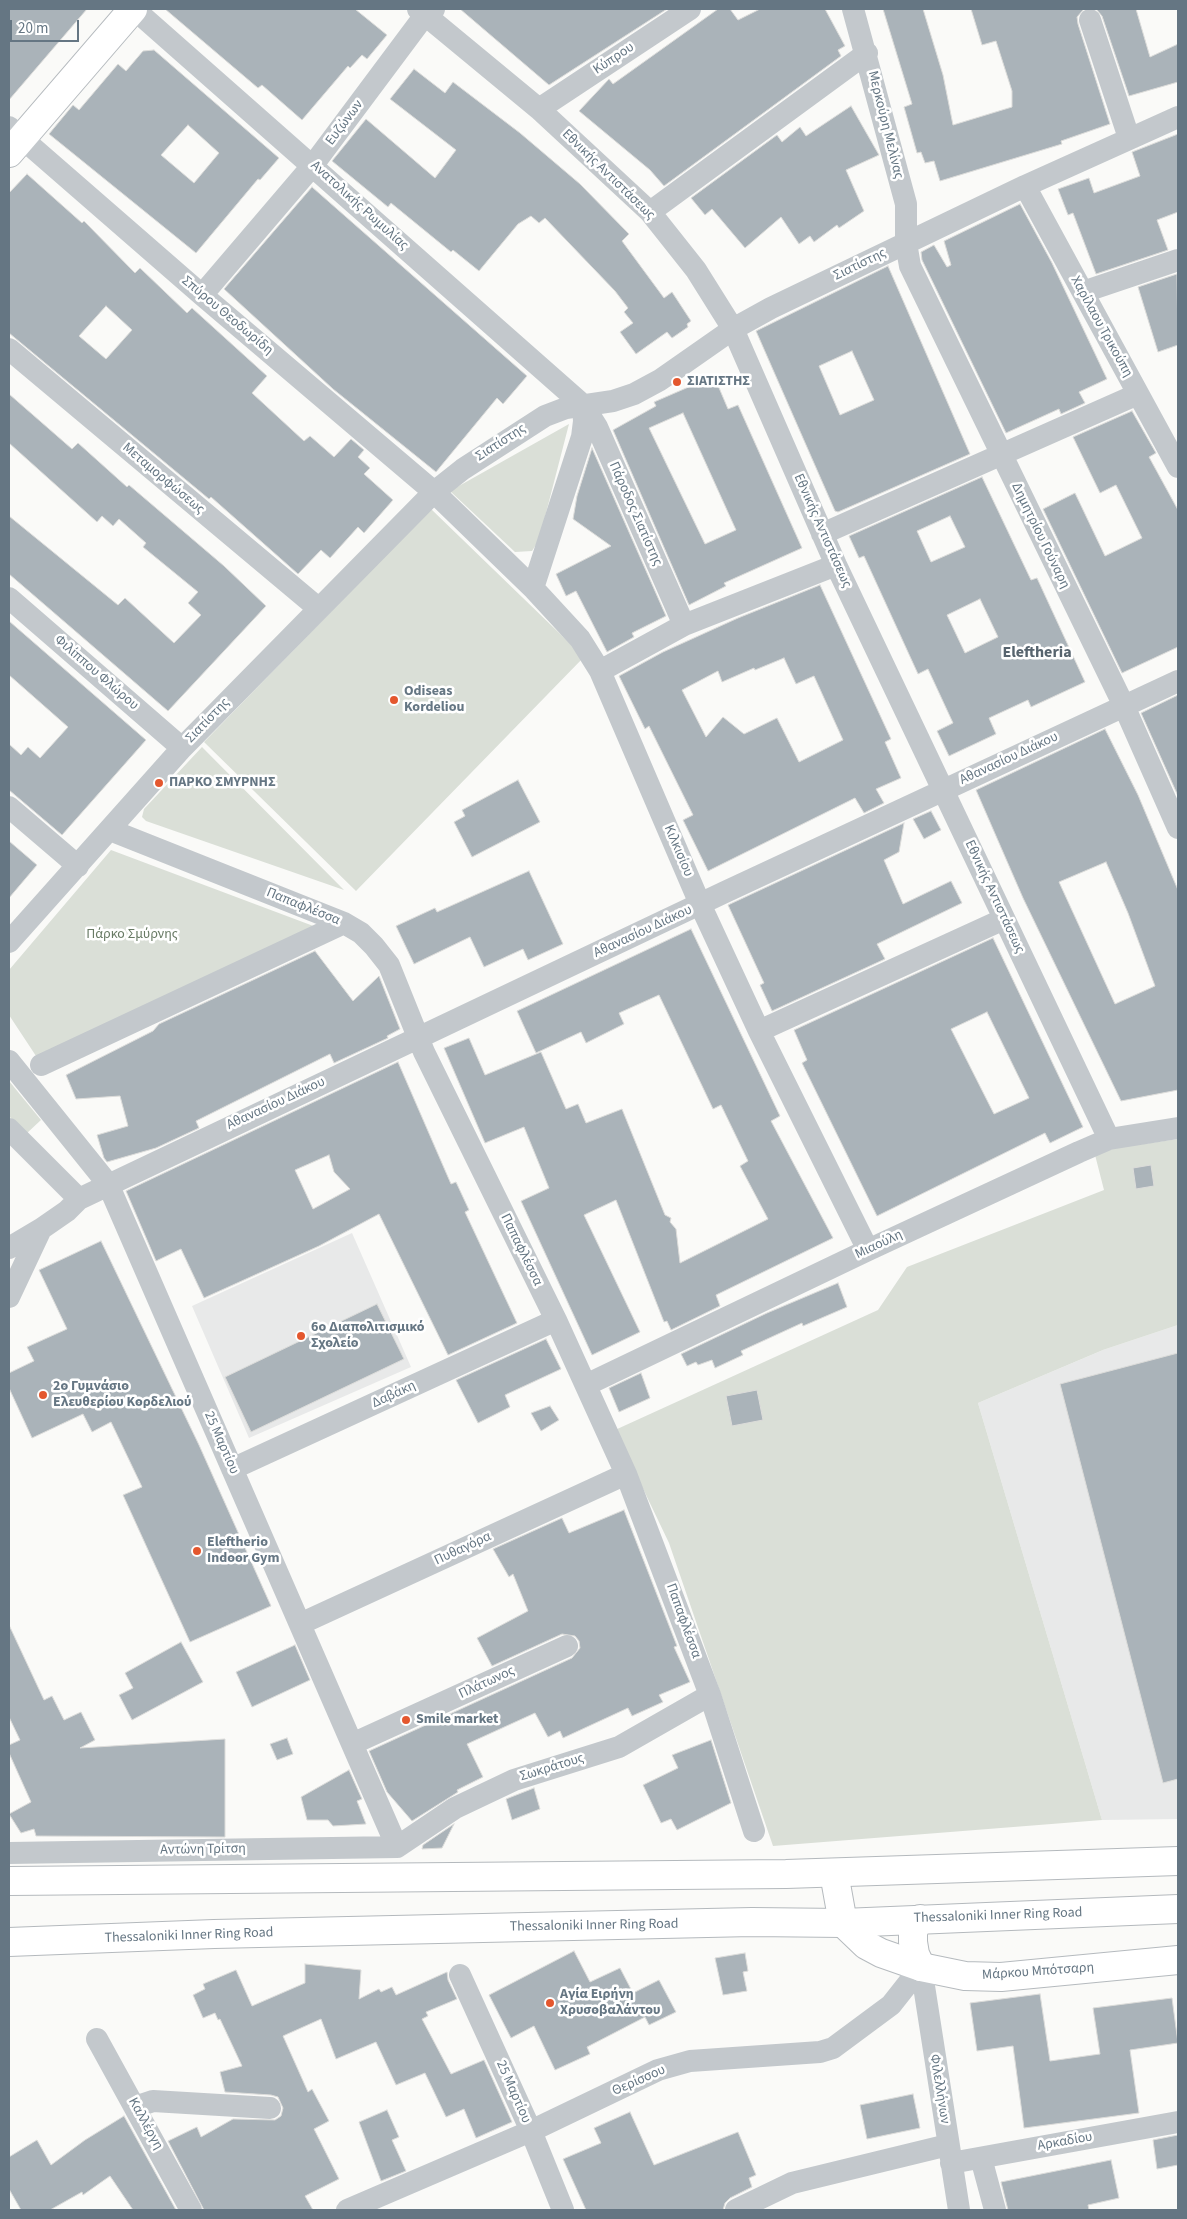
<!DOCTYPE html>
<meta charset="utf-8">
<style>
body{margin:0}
#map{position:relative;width:1187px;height:2219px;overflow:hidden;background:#fafaf8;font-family:"Source Sans 3",sans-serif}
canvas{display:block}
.frame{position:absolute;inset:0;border:10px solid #657683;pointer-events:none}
.scale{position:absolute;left:10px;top:20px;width:69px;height:22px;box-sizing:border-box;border:2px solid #657683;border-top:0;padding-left:6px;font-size:15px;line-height:18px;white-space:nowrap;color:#657683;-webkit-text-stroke:4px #fff;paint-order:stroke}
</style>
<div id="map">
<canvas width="1187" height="2219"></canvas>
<div class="frame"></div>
<div class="scale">20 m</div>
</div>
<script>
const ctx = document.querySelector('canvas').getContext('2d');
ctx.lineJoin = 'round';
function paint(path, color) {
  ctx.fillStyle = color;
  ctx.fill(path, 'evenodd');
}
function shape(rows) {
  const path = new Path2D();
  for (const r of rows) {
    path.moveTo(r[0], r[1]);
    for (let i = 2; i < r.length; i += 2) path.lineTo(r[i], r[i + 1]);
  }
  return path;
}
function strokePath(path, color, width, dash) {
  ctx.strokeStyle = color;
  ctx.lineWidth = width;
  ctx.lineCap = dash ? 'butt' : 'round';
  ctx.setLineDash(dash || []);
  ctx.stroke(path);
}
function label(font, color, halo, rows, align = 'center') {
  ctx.font = font + ' "Source Sans 3",sans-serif';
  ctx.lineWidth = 5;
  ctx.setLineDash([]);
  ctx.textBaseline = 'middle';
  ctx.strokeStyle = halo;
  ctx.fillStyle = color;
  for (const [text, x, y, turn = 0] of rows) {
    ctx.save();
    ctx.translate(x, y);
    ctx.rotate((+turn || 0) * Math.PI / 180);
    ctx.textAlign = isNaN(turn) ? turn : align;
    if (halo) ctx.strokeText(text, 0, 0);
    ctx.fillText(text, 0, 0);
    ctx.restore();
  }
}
paint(shape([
 [352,1233,411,1367,249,1438,192,1306],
 [1178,1325,1178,1819,1102,1820,978,1403,1103,1350]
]), '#e8e9e9');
paint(shape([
 [569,424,539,540,532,551,515,552,450,491],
 [431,509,584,657,356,891,204,742],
 [202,747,344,890,146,821,142,817,144,809],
 [111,850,316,927,36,1056,9,1015,9,970],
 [9,1081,41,1120,26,1134,9,1116],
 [1178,1139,1178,1325,1103,1350,978,1403,1102,1820,773,1846,669,1543,615,1430,878,1310,907,1267,1104,1190,1094,1151]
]), '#dadfd7');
const building = shape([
 [9,9,87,9,9,100,9,9],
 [165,9,355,9,387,35,367,59,362,55,350,68,348,66,302,120,262,85,258,88,165,9],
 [460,9,667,9,549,85,460,9],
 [718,9,730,9,738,20,760,9,825,9,845,46,838,50,841,56,664,186,650,170,579,111,609,79,613,84,718,9],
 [883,9,923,9,943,75,953,125,1012,107,1012,91,996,41,982,45,971,9,1084,9,1077,17,1078,24,1110,124,1061,141,1062,144,940,181,934,161,925,163,921,152,917,153,904,107,912,104,883,9],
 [1096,9,1136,9,1150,57,1178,44,1178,82,1129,96,1102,16,1096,9],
 [154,50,279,158,260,180,258,179,196,253,49,134,73,105,79,110,118,64,126,71,143,51,154,50],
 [188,125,219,153,194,183,161,155,188,125],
 [414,69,445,93,453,82,520,133,580,184,629,234,622,241,664,298,672,292,691,321,687,324,688,327,672,338,667,332,636,354,620,332,633,323,624,312,628,308,615,291,545,218,539,223,531,216,518,224,479,271,453,250,451,252,391,203,388,207,332,161,366,119,435,178,456,150,390,99,414,69],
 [851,106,879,155,846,170,864,211,839,228,837,225,814,242,810,236,799,244,781,217,745,248,712,209,705,215,691,198,777,135,782,142,800,127,806,136,851,106],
 [1178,134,1178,212,1157,220,1168,250,1096,274,1073,213,1068,215,1058,189,1089,178,1094,193,1140,176,1132,152,1178,134],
 [27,174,82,223,84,221,135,273,140,268,187,313,192,308,267,376,252,393,304,441,310,436,334,457,351,439,364,450,358,457,370,468,364,474,393,500,364,533,358,527,330,558,321,550,298,574,211,497,209,499,9,333,9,193,27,174],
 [106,306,132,330,106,359,79,336,106,306],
 [312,187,527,376,503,404,497,398,436,472,333,389,224,289,312,187],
 [1020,204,1052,263,1107,379,1079,392,1085,403,1061,414,1059,409,1006,433,922,260,921,252,934,245,947,267,951,265,944,241,1020,204],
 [888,266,970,454,838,512,835,511,756,331,888,266],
 [852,351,874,400,840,415,819,366,852,351],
 [1177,274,1178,345,1158,352,1138,287,1177,274],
 [714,376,728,409,738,405,802,548,724,583,726,586,689,605,613,430,656,406,654,402,714,376],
 [683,413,736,530,705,544,649,428,683,413],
 [9,394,72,449,78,443,127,487,129,485,224,566,266,606,168,711,9,574,9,516,118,605,125,598,174,643,201,615,188,603,198,592,143,547,146,543,119,519,113,526,102,516,97,522,9,443,9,394],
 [1132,411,1156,453,1149,457,1178,510,1178,647,1122,673,1043,509,1075,493,1105,556,1142,538,1116,485,1100,493,1073,437,1132,411],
 [592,448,666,616,632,633,634,637,607,652,576,591,566,596,556,574,611,546,573,519,577,496,592,448],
 [982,477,1031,580,1037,578,1085,682,1031,707,1028,700,989,718,996,734,949,756,937,731,953,723,928,669,918,674,864,556,859,558,849,536,982,477],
 [950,516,965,547,931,562,917,531,950,516],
 [980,599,998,637,965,653,947,615,980,599],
 [820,585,891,739,885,742,901,778,876,789,884,803,864,813,855,798,708,871,683,820,693,815,649,726,645,729,619,676,663,652,738,618,820,585],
 [784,658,796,684,814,676,843,740,799,762,777,718,744,734,723,717,706,737,682,690,718,671,722,682,754,668,755,670,784,658],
 [9,621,146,740,62,835,9,790,9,744,21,755,28,747,40,758,68,727,9,675,9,621],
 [1178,695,1178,796,1141,713,1178,695],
 [1105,729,1138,795,1178,890,1178,1090,1121,1101,1023,898,976,790,1105,729],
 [1106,862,1128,913,1155,986,1115,1004,1059,882,1106,862],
 [518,780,540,822,472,857,454,822,465,816,462,810,518,780],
 [931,811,941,830,924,839,913,819,931,811],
 [904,823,899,852,884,860,903,904,951,881,962,903,877,944,885,959,772,1011,760,985,764,983,728,905,904,823],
 [9,841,37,865,9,898,9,841],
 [529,871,563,944,528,960,523,949,484,967,470,937,414,964,396,926,435,908,437,912,529,871],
 [691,929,780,1116,771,1121,833,1238,716,1295,720,1306,671,1330,667,1321,664,1322,616,1200,584,1215,640,1332,592,1355,521,1201,549,1188,524,1127,485,1143,444,1048,469,1038,485,1075,541,1052,566,1109,578,1104,586,1123,622,1109,665,1215,671,1218,670,1222,676,1229,680,1263,768,1219,740,1166,748,1161,721,1105,713,1109,659,995,619,1013,624,1024,586,1043,581,1032,536,1053,517,1011,691,929],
 [993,938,1083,1127,1050,1143,1045,1133,877,1216,802,1063,807,1060,794,1030,993,938],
 [987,1012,1029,1098,994,1114,951,1029,987,1012],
 [315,951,353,1001,379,976,400,1029,387,1036,388,1038,334,1063,330,1054,196,1121,199,1128,156,1148,107,1162,104,1158,97,1135,128,1126,120,1096,76,1099,66,1075,153,1031,159,1024,315,951],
 [398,1062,451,1184,456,1182,469,1210,465,1212,517,1323,448,1355,379,1214,319,1246,204,1298,181,1249,156,1261,126,1191,398,1062],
 [329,1155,334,1172,350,1189,313,1209,295,1170,329,1155],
 [1151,1165,1154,1186,1136,1189,1133,1168,1151,1165],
 [101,1241,199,1445,271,1606,190,1642,123,1495,142,1487,111,1422,92,1432,83,1414,32,1438,9,1388,9,1373,34,1361,27,1347,67,1329,39,1270,101,1241],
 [838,1283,847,1307,803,1326,802,1323,741,1351,743,1355,715,1368,712,1360,698,1365,696,1362,687,1366,681,1354,767,1313,838,1283],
 [377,1304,404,1359,251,1432,225,1377,377,1304],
 [546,1339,561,1369,505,1395,510,1407,478,1423,456,1380,546,1339],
 [1178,1353,1178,1779,1163,1783,1060,1384,1178,1353],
 [641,1373,650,1398,619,1412,609,1388,641,1373],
 [757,1390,763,1420,732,1426,726,1396,757,1390],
 [550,1406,559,1420,541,1431,531,1413,550,1406],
 [624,1510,677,1646,674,1647,690,1682,659,1695,663,1702,632,1716,628,1708,563,1738,560,1731,548,1737,535,1713,467,1744,483,1777,457,1790,458,1792,412,1821,387,1792,369,1751,572,1658,580,1648,579,1641,575,1636,562,1634,492,1666,477,1638,528,1611,513,1574,509,1577,493,1549,562,1518,569,1533,624,1510],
 [9,1625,44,1700,52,1696,64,1720,81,1712,95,1740,80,1748,225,1739,225,1837,36,1836,34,1829,21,1833,9,1814,31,1802,9,1753,9,1745,20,1740,9,1717,9,1625],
 [181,1642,203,1682,132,1720,119,1695,133,1688,125,1673,181,1642],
 [295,1645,310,1680,252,1707,236,1672,295,1645],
 [287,1738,293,1754,277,1760,270,1744,287,1738],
 [711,1740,731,1803,677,1830,671,1819,661,1823,643,1785,678,1768,672,1755,711,1740],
 [349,1770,362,1799,357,1801,366,1824,333,1826,328,1820,307,1820,301,1797,349,1770],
 [534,1788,540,1809,512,1820,506,1799,534,1788],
 [454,1824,442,1848,422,1849,423,1845,454,1824],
 [574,1951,590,1982,620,1968,633,1993,659,1980,676,2012,649,2025,645,2017,587,2047,590,2054,555,2070,534,2026,511,2038,489,1995,574,1951],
 [745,1953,748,1971,743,1972,747,1991,723,1995,715,1958,745,1953],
 [305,1964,361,1970,359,1999,379,1989,381,1992,392,1987,396,1995,447,1972,448,1980,457,1999,426,2012,428,2016,422,2019,451,2074,484,2060,512,2122,476,2138,464,2109,446,2117,425,2073,396,2085,376,2042,336,2059,321,2019,283,2036,308,2092,312,2089,329,2121,314,2129,339,2179,305,2196,313,2210,204,2210,168,2141,197,2127,201,2137,233,2119,275,2120,281,2116,283,2108,278,2097,271,2095,225,2092,220,2072,242,2066,220,2019,218,2020,215,2013,203,2018,193,1995,205,1989,203,1984,236,1970,252,2006,305,1983,305,1964],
 [1040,1994,1050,2061,1100,2054,1093,2008,1172,1998,1178,2043,1130,2050,1139,2113,1024,2128,1013,2046,977,2051,970,2003,1040,1994],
 [913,2094,920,2128,867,2139,860,2105,913,2094],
 [387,2110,399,2137,392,2140,406,2171,381,2181,359,2122,387,2110],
 [630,2112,654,2165,738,2132,756,2175,749,2178,752,2187,730,2198,725,2203,723,2210,586,2210,563,2159,601,2143,594,2128,630,2112],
 [124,2116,176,2210,133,2210,110,2176,83,2195,82,2192,50,2210,21,2210,9,2189,9,2157,37,2140,51,2165,85,2140,124,2116],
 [1178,2135,1178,2165,1157,2169,1153,2140,1178,2135],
 [1111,2160,1119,2198,1088,2205,1089,2210,1008,2210,1001,2182,1111,2160]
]);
paint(building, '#aab3b9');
strokePath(building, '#dcdcda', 1);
const major = shape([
 [9,153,133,9],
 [834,1873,843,1923,866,1945,881,1953,921,1967,965,1976,1001,1977,1178,1960]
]);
const highway = shape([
 [9,1881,786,1874,1178,1861],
 [920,1919,913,1931,913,1942,915,1954,921,1967],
 [9,1942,214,1934,752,1922,843,1923,1178,1909]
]);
strokePath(major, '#b5babe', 30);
strokePath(highway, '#b4b9bd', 30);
strokePath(shape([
 [134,9,583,405,597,427,684,625],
 [418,9,539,109,650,212,696,270,733,329,836,565,1109,1139],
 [853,9,906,204,906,243,910,266,1124,706,1178,828],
 [1090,20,1129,138],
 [539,109,690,9],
 [9,127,202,295,434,492,533,588,580,639,600,671,700,904,759,1031,868,1250],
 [1025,186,1178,467],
 [650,212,867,53],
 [1083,292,1178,260],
 [202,295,313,165,425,15,434,9],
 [9,349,318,608],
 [822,534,1138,394],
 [533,588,582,437,584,421,583,405],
 [9,598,182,748],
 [600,671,684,625,836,565],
 [9,807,78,866],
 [110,830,344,923,361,933,374,946,389,965,424,1052,556,1320,626,1474,710,1695,754,1831],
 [9,942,182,748,434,492,463,469,545,416,566,408,613,401,634,394,660,380,733,329,771,308,1025,186,1178,117],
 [759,1031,1004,919],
 [9,1061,108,1184,397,1847],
 [41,1065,344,923],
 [9,1129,79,1199],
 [9,1248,41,1229],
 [9,1297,41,1229,67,1211,79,1199,725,892,1178,681],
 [586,1385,868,1250,1079,1152,1109,1139,1178,1128],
 [232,1469,556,1320],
 [300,1624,626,1474],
 [352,1744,567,1646],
 [397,1847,455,1808,514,1780,619,1747,710,1695],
 [9,1853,397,1847],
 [921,1967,959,2210],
 [460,1975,531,2131,563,2210],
 [97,2039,191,2210],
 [135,2107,153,2101,270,2108],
 [981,2158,995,2210],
 [951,2163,1178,2122],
 [347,2210,531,2131,658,2070,690,2061,820,2052,833,2048,891,2005,921,1967],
 [736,2210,792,2183,948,2145]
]), '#c3c8cc', 22);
strokePath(major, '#fff', 28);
strokePath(highway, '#fff', 28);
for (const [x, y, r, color] of [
 [677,382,5,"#e4572e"],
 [394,700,5,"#e4572e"],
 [159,783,5,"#e4572e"],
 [301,1336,5,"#e4572e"],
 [43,1395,5,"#e4572e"],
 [197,1551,5,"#e4572e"],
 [406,1720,5,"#e4572e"],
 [550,2003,5,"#e4572e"]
]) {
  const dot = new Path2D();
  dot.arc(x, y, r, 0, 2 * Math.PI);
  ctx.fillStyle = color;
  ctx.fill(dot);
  strokePath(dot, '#fff', 2);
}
label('14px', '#657683', '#fff', [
 ["Κύπρου",614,59,-34],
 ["Ευζώνων",345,123,-53],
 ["Μερκούρη Μελίνας",885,125,76],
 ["Εθνικής Αντιστάσεως",608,175,44],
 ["Ανατολικής Ρωμυλίας",359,206,42],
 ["Σιατίστης",860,265,-26],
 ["Σπύρου Θεοδωρίδη",227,316,40],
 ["Χαρίλαου Τρικούπη",1101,327,61],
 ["Σιατίστης",501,443,-33],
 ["Μεταμορφώσεως",163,479,40],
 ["Πάροδος Σιατίστης",635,514,66],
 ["Εθνικής Αντιστάσεως",822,531,66],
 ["Δημητρίου Γούναρη",1040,536,64],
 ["Φιλίππου Φλώρου",96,673,41],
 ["Σιατίστης",208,721,-46],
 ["Αθανασίου Διάκου",1009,759,-25],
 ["Κιλκισίου",678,851,67],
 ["Εθνικής Αντιστάσεως",994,897,65],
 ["Παπαφλέσσα",303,907,22],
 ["Αθανασίου Διάκου",643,932,-25],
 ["Αθανασίου Διάκου",276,1104,-25],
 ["Μιαούλη",879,1245,-25],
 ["Παπαφλέσσα",521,1250,64],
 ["Δαβάκη",394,1395,-25],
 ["25 Μαρτίου",221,1443,66],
 ["Πυθαγόρα",463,1549,-25],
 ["Παπαφλέσσα",683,1621,70],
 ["Πλάτωνος",487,1683,-25],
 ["Σωκράτους",552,1768,-17],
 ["Αντώνη Τρίτση",203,1850,-1],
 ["Thessaloniki Inner Ring Road",998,1916,-2],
 ["Thessaloniki Inner Ring Road",594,1926,-1],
 ["Thessaloniki Inner Ring Road",189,1936,-2],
 ["Μάρκου Μπότσαρη",1038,1972,-4],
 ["Θερίσσου",639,2081,-24],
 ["Φιλελλήνων",939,2089,81],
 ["25 Μαρτίου",513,2092,66],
 ["Καλλέργη",145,2124,61],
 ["Αρκαδίου",1065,2142,-10]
]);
label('bold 14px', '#657683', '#fff', [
 ["ΣΙΑΤΙΣΤΗΣ",687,382],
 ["Odiseas",404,692],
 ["Kordeliou",404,708],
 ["ΠΑΡΚΟ ΣΜΥΡΝΗΣ",169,783],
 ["6ο Διαπολιτισμικό",311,1328],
 ["Σχολείο",311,1344],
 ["2ο Γυμνάσιο",53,1387],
 ["Ελευθερίου Κορδελιού",53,1403],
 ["Eleftherio",207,1543],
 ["Indoor Gym",207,1559],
 ["Smile market",416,1720],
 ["Αγία Ειρήνη",560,1995],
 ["Χρυσοβαλάντου",560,2011]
], 'left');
label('14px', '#687a64', '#fff', [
 ["Πάρκο Σμύρνης",132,935]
]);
label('bold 16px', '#57646e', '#fff', [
 ["Eleftheria",1037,653]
]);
</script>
